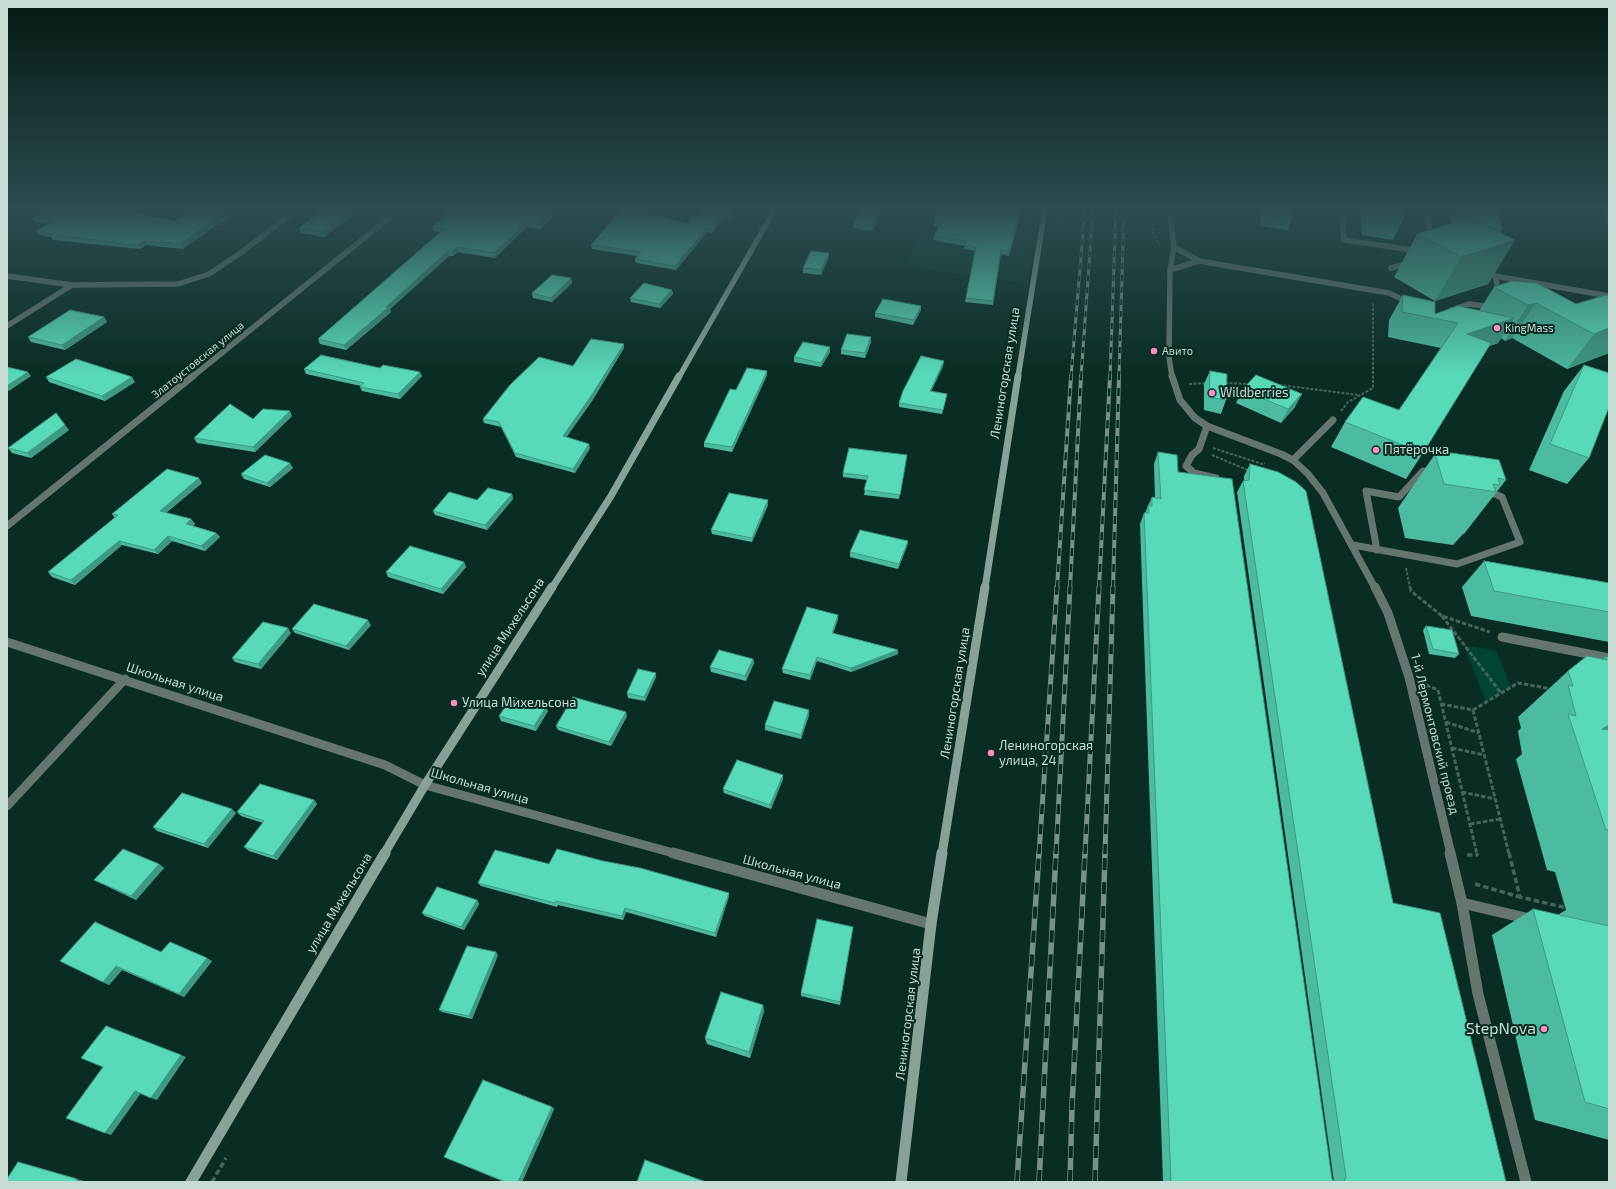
<!DOCTYPE html>
<meta charset="utf-8">
<style>
body{margin:0}
#map{position:relative;width:1616px;height:1189px;overflow:hidden;background:#092d24;font-family:"Exo 2",sans-serif}
canvas{display:block}
.frame{position:absolute;inset:0;border:8px solid #c9dbd5;pointer-events:none}
</style>
<div id="map">
<canvas width="1616" height="1189"></canvas>
<div class="frame"></div>
</div>
<script>
const ctx = document.querySelector('canvas').getContext('2d');
ctx.lineJoin = 'round';
function paint(path, color) {
  ctx.fillStyle = color;
  ctx.fill(path, 'evenodd');
}
function shape(rows) {
  const path = new Path2D();
  for (const r of rows) {
    path.moveTo(r[0], r[1]);
    for (let i = 2; i < r.length; i += 2) path.lineTo(r[i], r[i + 1]);
  }
  return path;
}
function strokePath(path, color, width, dash) {
  ctx.strokeStyle = color;
  ctx.lineWidth = width;
  ctx.lineCap = dash ? 'butt' : 'round';
  ctx.setLineDash(dash || []);
  ctx.stroke(path);
}
function label(font, color, halo, rows, align = 'center') {
  ctx.font = font + ' "Exo 2",sans-serif';
  ctx.lineWidth = 4;
  ctx.setLineDash([]);
  ctx.textBaseline = 'middle';
  ctx.strokeStyle = halo;
  ctx.fillStyle = color;
  for (const [text, x, y, turn = 0] of rows) {
    ctx.save();
    ctx.translate(x, y);
    ctx.rotate((+turn || 0) * Math.PI / 180);
    ctx.textAlign = isNaN(turn) ? turn : align;
    if (halo) ctx.strokeText(text, 0, 0);
    ctx.fillText(text, 0, 0);
    ctx.restore();
  }
}
paint(shape([
 [929,209,1035,209,1028,284,905,266]
]), '#08382d');
paint(shape([
 [1464,646,1496,650,1511,687,1486,702]
]), '#004436');
strokePath(shape([
 [1105,209,1105,212],
 [1138,212,1153,215],
 [1157,213,1152,215,1152,223,1153,233,1160,245],
 [1066,218,1067,209],
 [1058,226,1059,220,1074,215,1074,209],
 [1225,383,1250,384],
 [1189,384,1208,383],
 [1279,385,1359,395],
 [1341,411,1348,402,1373,388,1373,303],
 [1213,448,1262,464,1265,463],
 [1212,455,1250,471],
 [1406,568,1410,588]
]), '#46645c', 2, [3, 1.5]);
strokePath(shape([
 [1410,587,1411,591,1442,616,1490,632],
 [1442,616,1501,693],
 [1426,685,1438,690,1477,854],
 [1441,704,1473,710,1518,683,1552,689],
 [1473,710,1509,854],
 [1446,722,1479,733],
 [1452,748,1484,755],
 [1462,792,1495,799],
 [1470,824,1500,819]
]), '#46645c', 3, [4.5, 2]);
strokePath(shape([
 [1509,853,1520,897,1567,908],
 [1467,855,1477,855,1477,853],
 [1475,884,1520,897],
 [212,1182,226,1158]
]), '#46645c', 3.5, [5.5, 3]);
strokePath(shape([
 [1425,209,1432,239],
 [1344,240,1419,251],
 [1391,268,1411,262],
 [1486,269,1495,276,1500,296],
 [1495,276,1609,296]
]), '#667570', 5.5);
strokePath(shape([
 [1207,426,1199,449,1192,455,1186,466,1194,473,1216,478],
 [1293,460,1333,420],
 [1353,545,1457,564,1520,542,1502,497,1485,490],
 [1377,550,1366,491,1399,497,1423,471,1432,472]
]), '#667570', 7);
strokePath(shape([
 [1502,637,1609,658]
]), '#667570', 9);
strokePath(shape([
 [1526,1182,1478,994,1462,903,1530,919]
]), '#667570', 11);
strokePath(shape([
 [1169,209,1174,247,1170,270,1169,357,1172,377],
 [1341,209,1344,240],
 [7,210,9,209],
 [1174,247,1199,261,1389,293,1410,303],
 [1170,270,1199,261],
 [7,276,72,285,178,284,209,274,242,252,297,209],
 [1451,310,1469,304,1492,307],
 [7,326,72,285],
 [192,377,400,209]
]), '#667570', 5.5);
strokePath(shape([
 [1172,376,1180,400,1195,418,1207,426,1281,454,1293,460,1308,474,1323,493,1375,588],
 [7,526,193,376]
]), '#667570', 7);
strokePath(shape([
 [1375,587,1388,613,1409,677,1451,854],
 [7,642,385,765,425,785,677,854],
 [7,806,125,679]
]), '#667570', 9);
strokePath(shape([
 [673,853,931,924],
 [1450,853,1462,903]
]), '#667570', 11);
strokePath(shape([
 [679,377,775,209],
 [1018,377,1045,209]
]), '#89a299', 5.5);
strokePath(shape([
 [552,588,611,496,679,376],
 [985,588,1018,376]
]), '#89a299', 7);
strokePath(shape([
 [384,854,425,785,552,587],
 [942,854,985,587]
]), '#89a299', 9);
strokePath(shape([
 [191,1182,385,853],
 [901,1182,931,924,942,853]
]), '#89a299', 11);
const railFar3 = shape([
 [1071,377,1085,209],
 [1081,377,1093,209],
 [1110,377,1116,209],
 [1119,377,1124,209]
]);
const railFar2 = shape([
 [1057,588,1071,376],
 [1070,588,1081,376],
 [1099,588,1110,376],
 [1113,588,1119,376]
]);
const railFar1 = shape([
 [1039,854,1057,587],
 [1056,854,1070,587],
 [1085,854,1099,587],
 [1105,854,1113,587]
]);
const rail = shape([
 [1017,1182,1039,853],
 [1039,1182,1056,853],
 [1070,1182,1072,1106,1085,853],
 [1095,1182,1105,853]
]);
strokePath(railFar3, '#78918a', 3);
strokePath(railFar2, '#78918a', 4);
strokePath(railFar1, '#78918a', 5);
strokePath(rail, '#78918a', 5.5);
strokePath(railFar3, '#092d24', 2, [6]);
strokePath(railFar2, '#092d24', 2.5, [8]);
strokePath(railFar1, '#092d24', 3.5, [10]);
strokePath(rail, '#092d24', 4, [12]);
paint(shape([
 [313,209,357,209,358,211,324,237,301,233,299,228,320,213,314,212],
 [580,209,612,209,607,215],
 [651,209,646,213,687,223,699,217,737,209,730,219,724,218,712,233,707,232,676,270,636,263,635,259,637,256,592,249,591,245],
 [939,209,1027,209,1026,213,1021,212,1009,256,1001,254,993,305,965,302,975,251,964,249,965,246,933,240,934,236,939,227,933,226,934,222],
 [1261,209,1292,209,1292,219,1288,230,1260,226],
 [1360,209,1404,209,1405,216,1393,240,1362,235],
 [1449,209,1497,209,1502,229,1500,233,1515,240,1488,284,1435,301,1394,277,1417,234,1451,223],
 [1602,209,1609,209,1609,227],
 [560,210,540,229,527,227,495,258,458,252,453,256,449,256,390,309,391,312,346,350,320,344,318,339,440,232,433,231,432,227],
 [881,213,872,231,853,228,853,224],
 [232,214,183,249,146,245,140,249,53,240,52,237,39,235,36,231,48,224,36,222,33,218,175,221],
 [829,253,829,257,821,275,803,273,803,268],
 [571,278,572,283,552,302,533,298,532,293],
 [1494,287,1576,304,1609,353,1567,369,1512,338,1505,341,1501,338,1498,343,1489,346,1423,453,1406,479,1331,447,1345,422,1399,410,1441,348,1388,337,1389,320,1403,295,1435,314,1479,311],
 [672,290,673,294,660,308,631,302,630,298],
 [921,306,921,310,913,325,875,317,875,313],
 [104,317,107,322,65,350,31,342,28,337],
 [871,342,865,358,841,354,841,350],
 [624,344,624,348,592,401,566,437,590,448,575,473,516,457,501,427,484,423,483,419,573,366],
 [830,347,830,352,821,367,794,362,794,357],
 [1584,365,1589,458,1567,484,1529,470,1564,391],
 [943,366,931,391,946,398,942,414,899,407,899,403],
 [380,368,422,376,400,399,362,391,360,387,361,386,306,374,304,369],
 [767,371,767,375,732,452,704,447,704,443,736,390],
 [1210,371,1226,400,1221,414,1204,410,1204,384],
 [46,377,135,382,105,401,49,382],
 [1242,390,1295,407,1281,423,1236,403],
 [292,416,255,452,197,443,194,438,253,419],
 [69,430,31,458,12,453,8,448],
 [1438,451,1506,480,1464,534,1463,534,1453,545,1405,538,1398,508,1435,454,1436,454],
 [1158,452,1178,472,1332,1179,1334,1182,1237,492,1243,481,1244,481,1244,476,1250,464,1393,903,1506,1182,1163,1182,1140,524,1144,513,1145,513,1152,497,1155,498,1154,464],
 [906,459,899,499,864,495,867,480,843,477,843,473],
 [293,468,270,487,244,479,241,474],
 [202,483,166,513,191,519,195,524,193,526,216,533,220,537,205,551,172,541,158,554,122,545,75,585,52,577,48,572,115,518,112,514],
 [512,494,513,499,487,530,435,515,433,511,477,500],
 [768,500,768,505,752,542,712,534,711,530],
 [908,541,907,546,898,569,850,557,850,552],
 [1484,561,1609,583,1609,642,1471,616,1462,587],
 [464,562,466,567,443,594,388,577,386,572],
 [838,615,838,619,833,633,898,650,898,654,851,672,817,661,810,680,783,673,782,669],
 [371,625,349,650,295,633,292,629],
 [1426,626,1459,654,1455,658,1429,654,1423,630],
 [291,633,261,669,235,662,232,658],
 [1606,656,1609,657,1609,1140,1535,1120,1492,935,1533,909,1559,915,1559,914,1566,910,1555,872,1547,870,1516,759,1522,754,1518,731,1521,728,1518,717,1568,671,1603,659],
 [753,659,754,663,746,681,711,672,710,667],
 [656,673,656,677,645,701,628,698,627,693],
 [548,711,536,731,501,721,499,716],
 [809,715,801,739,765,730,765,725],
 [627,716,611,746,558,730,556,726],
 [783,779,771,809,724,793,723,789],
 [314,800,317,804,277,860,249,851,244,847,263,823,241,816,237,812],
 [236,813,208,848,157,831,153,827],
 [159,864,164,868,136,900,100,883,94,880],
 [549,864,729,893,729,896,716,937,626,912,623,920,558,905,557,907,481,886,478,883],
 [477,900,479,904,464,930,425,916,422,913],
 [853,927,840,1005,801,996,801,993],
 [161,952,212,961,184,997,122,970,109,985,60,961],
 [498,955,472,1019,442,1012,439,1010],
 [763,1005,764,1011,750,1058,707,1044,705,1038],
 [552,1107,554,1109,522,1182,504,1182,444,1157]
]), '#4cbb9f');
paint(shape([
 [230,209,232,214,183,249,180,244],
 [353,209,357,209,358,211,324,237,322,232],
 [556,209,559,209,560,210,540,229,539,225],
 [608,209,612,209,607,215,606,210],
 [646,209,651,209,643,217,642,212],
 [734,209,737,209,730,219,730,215],
 [881,209,881,213,872,231,872,226],
 [723,214,724,218,712,233,712,229],
 [526,223,527,227,495,258,494,253],
 [707,228,707,232,676,270,675,266],
 [1515,240,1488,284,1435,301,1461,257],
 [144,241,146,245,140,249,138,245],
 [457,247,458,252,453,256,452,252],
 [448,251,449,256,390,309,391,312,346,350,344,345],
 [829,253,829,257,821,275,821,270],
 [571,278,572,283,552,302,551,298],
 [672,290,673,294,660,308,659,304],
 [1536,303,1512,338,1505,341,1528,305],
 [921,306,921,310,913,325,914,320],
 [104,317,107,322,65,350,62,345],
 [1514,318,1498,343,1451,360,1467,334],
 [1609,328,1609,353,1567,369,1594,334],
 [871,337,871,342,865,358,865,353],
 [624,344,624,348,592,401,564,441,563,436],
 [830,347,830,352,821,367,821,363],
 [944,361,943,366,929,396,930,391],
 [767,371,767,375,732,452,732,447],
 [28,372,31,376,9,391,7,389,7,386],
 [420,372,422,376,400,399,398,394],
 [132,377,135,382,105,401,102,396],
 [1302,394,1295,407,1281,423,1288,409],
 [290,411,292,416,255,452,253,447],
 [56,413,69,430,31,458,27,453],
 [589,444,590,448,575,473,573,469],
 [290,463,293,468,270,487,267,483],
 [199,478,202,483,163,515,160,511],
 [512,494,513,499,487,530,485,525],
 [768,500,768,505,752,542,752,538],
 [191,519,195,524,190,528,186,524],
 [216,533,220,537,205,551,201,546],
 [168,536,172,541,158,554,154,550],
 [119,541,122,545,75,585,71,580],
 [908,541,907,546,898,569,899,564],
 [464,562,466,567,443,594,441,589],
 [838,615,838,619,832,637,832,633],
 [368,620,371,625,349,650,346,646],
 [288,628,291,633,261,669,258,664],
 [898,650,898,654,851,672,851,668],
 [817,657,817,661,810,680,810,675],
 [753,659,754,663,746,681,745,676],
 [656,673,656,677,645,701,644,697],
 [546,707,548,711,536,731,534,726],
 [809,710,809,715,801,739,801,735],
 [626,712,627,716,611,746,609,742],
 [1609,725,1609,734,1602,729],
 [783,775,783,779,771,809,770,805],
 [314,800,317,804,277,860,273,856],
 [232,809,236,813,208,848,204,844],
 [159,864,164,868,136,900,131,896],
 [729,893,729,896,716,937,715,933],
 [477,900,479,904,464,930,461,927],
 [625,908,626,912,623,920,622,916],
 [496,952,498,955,472,1019,469,1016],
 [207,958,212,961,184,997,179,994],
 [116,966,122,970,109,985,103,982],
 [763,1005,764,1011,750,1058,749,1052],
 [181,1055,186,1057,157,1100,151,1098],
 [135,1091,141,1093,111,1135,105,1133],
 [552,1107,554,1109,522,1182,518,1182],
 [18,1162,84,1181,83,1182,76,1182]
]), '#3e9982');
const building = shape([
 [49,209,120,209,175,221,193,209,230,209,180,244,144,241,138,245,50,235,53,234,36,231,53,221,33,218,49,209],
 [319,209,353,209,322,232,299,228,324,210,319,209],
 [452,209,556,209,539,225,526,223,494,253,457,247,452,252,448,251,386,307,389,307,344,345,318,339,444,229,432,227,452,209],
 [622,209,646,209,642,212,687,223,693,216,699,217,705,209,734,209,730,215,723,214,712,229,707,228,675,266,635,259,641,252,591,245,622,209],
 [860,209,881,209,872,226,853,224,860,209],
 [939,209,1021,209,1010,251,1001,250,993,301,966,298,976,247,965,245,966,241,934,236,941,223,934,222,939,209],
 [1265,209,1292,209,1292,219,1265,215,1265,209],
 [1374,209,1404,209,1405,216,1374,211,1374,209],
 [1467,209,1497,209,1502,229,1487,227,1470,218,1469,218,1467,209],
 [1470,218,1515,240,1461,257,1417,234,1470,218],
 [811,251,829,253,821,270,803,268,811,251],
 [552,275,571,278,551,298,532,293,552,275],
 [1512,281,1537,283,1576,304,1606,295,1609,295,1609,328,1594,334,1536,303,1528,305,1494,287,1512,281],
 [644,283,672,290,659,304,630,298,644,283],
 [1403,295,1435,302,1435,314,1458,306,1514,318,1467,334,1491,343,1423,453,1345,422,1363,397,1399,410,1458,323,1402,312,1403,295],
 [883,299,921,306,914,320,875,313,883,299],
 [70,310,104,317,62,345,28,337,70,310],
 [847,334,871,337,865,353,841,350,847,334],
 [591,339,624,344,591,396,563,436,589,444,573,469,515,453,499,422,483,419,510,385,539,357,573,366,591,339],
 [803,342,830,347,821,363,794,357,803,342],
 [321,355,380,368,383,365,420,372,398,394,360,387,364,383,304,369,321,355],
 [921,356,944,361,930,391,947,394,943,410,899,403,903,391,921,356],
 [76,359,132,377,102,396,46,377,76,359],
 [1584,365,1609,373,1609,407,1589,458,1550,444,1584,365],
 [7,367,28,372,7,386,7,367],
 [747,368,767,371,732,447,704,443,730,389,736,390,747,368],
 [1210,371,1227,374,1226,400,1209,397,1210,371],
 [1256,375,1302,394,1288,409,1242,390,1256,375],
 [230,404,253,419,263,409,290,411,253,447,194,438,230,404],
 [56,413,65,425,27,453,8,448,56,413],
 [849,448,907,455,900,495,864,490,868,476,843,473,849,448],
 [1438,451,1499,460,1506,480,1498,478,1500,485,1493,484,1496,492,1444,484,1435,454,1440,455,1438,451],
 [1158,452,1177,455,1178,472,1232,479,1332,1179,1334,1182,1171,1182,1144,513,1149,513,1148,505,1152,506,1152,497,1161,499,1158,452],
 [265,455,290,463,267,483,241,474,265,455],
 [1250,464,1278,472,1296,482,1306,491,1393,903,1440,913,1506,1182,1344,1182,1346,1177,1243,481,1249,480,1250,464],
 [167,469,199,478,160,511,191,519,186,524,216,533,201,546,168,536,154,550,119,541,71,580,48,572,118,515,112,514,167,469],
 [488,488,512,494,485,525,433,511,449,492,477,500,488,488],
 [729,493,768,500,752,538,711,530,729,493],
 [860,530,908,541,899,564,850,552,860,530],
 [410,546,464,562,441,589,386,572,410,546],
 [1484,561,1609,583,1609,612,1494,591,1484,561],
 [314,604,368,620,346,646,292,629,314,604],
 [807,607,838,615,832,633,898,650,851,668,817,657,810,675,782,669,807,607],
 [263,622,288,628,258,664,232,658,263,622],
 [1426,626,1452,630,1459,654,1433,649,1426,626],
 [719,650,753,659,745,676,710,667,719,650],
 [1587,656,1607,660,1606,656,1609,657,1609,725,1602,729,1609,730,1609,830,1606,830,1568,714,1576,716,1568,685,1573,686,1568,671,1587,656],
 [638,669,656,673,644,697,627,693,638,669],
 [512,697,546,707,534,726,499,716,512,697],
 [573,697,626,712,609,742,556,726,573,697],
 [774,701,809,710,801,735,765,725,774,701],
 [737,760,783,775,770,805,723,789,737,760],
 [260,784,314,800,273,856,244,847,264,821,237,812,260,784],
 [182,793,232,809,204,844,153,827,182,793],
 [123,849,159,864,131,896,94,880,123,849],
 [557,849,603,861,640,868,729,893,715,933,625,908,622,916,556,901,555,903,478,883,495,850,549,864,557,849],
 [437,887,477,900,461,927,422,913,437,887],
 [1533,909,1609,926,1609,1109,1585,1102,1533,909],
 [817,919,853,927,840,1002,801,993,817,919],
 [95,922,161,952,170,942,207,958,179,994,116,966,103,982,60,961,95,922],
 [467,946,496,952,469,1016,439,1010,467,946],
 [721,992,763,1005,749,1052,705,1038,721,992],
 [106,1026,181,1055,151,1098,135,1091,105,1133,66,1118,103,1067,81,1058,106,1026],
 [483,1080,552,1107,518,1182,506,1182,444,1157,483,1080],
 [645,1160,706,1182,637,1182,645,1160],
 [18,1162,77,1179,76,1182,7,1182,7,1179,18,1162]
]);
paint(building, '#58dab9');
strokePath(building, '#3e9982', 1);
const sky = ctx.createLinearGradient(0, 0, 0, 376);
sky.addColorStop(0, '#051914');
sky.addColorStop(0.56, '#2c4c50');
sky.addColorStop(1, '#2c4c5000');
ctx.fillStyle = sky;
ctx.fillRect(0, 0, 1616, 376);
for (const [x, y, r, color] of [
 [1497,328,4,"#fd8ebf"],
 [1154,351,4,"#fd8ebf"],
 [1212,393,4,"#fd8ebf"],
 [1376,450,4,"#fd8ebf"],
 [454,703,4,"#fd8ebf"],
 [991,753,4,"#fd8ebf"],
 [1544,1029,4,"#fd8ebf"]
]) {
  const dot = new Path2D();
  dot.arc(x, y, r, 0, 2 * Math.PI);
  ctx.fillStyle = color;
  ctx.fill(dot);
  strokePath(dot, '#092d24', 1.5);
}
label('11px', '#c9dbd5', '#092d24', [
 ["KingMass",1505,328],
 ["Авито",1162,351]
], 'left');
label('11px', '#c9dbd5', '#092d24', [
 ["Златоустовская улица",198,360,-39]
]);
label('13px', '#c9dbd5', '#092d24', [
 ["Лениногорская улица",1005,373,-81],
 ["улица Михельсона",510,627,-57],
 ["Школьная улица",175,682,18],
 ["Лениногорская улица",955,693,-81],
 ["1-й Лермонтовский проезд",1435,734,76],
 ["Школьная улица",480,786,16],
 ["Школьная улица",792,872,15],
 ["улица Михельсона",339,903,-59],
 ["Лениногорская улица",908,1014,-83]
]);
label('13px', '#c9dbd5', '#092d24', [
 ["Wildberries",1220,393],
 ["Пятёрочка",1384,450],
 ["Улица Михельсона",462,703],
 ["Лениногорская",999,746],
 ["улица, 24",999,761]
], 'left');
label('16px', '#c9dbd5', '#092d24', [
 ["StepNova",1536,1029]
], 'right');
</script>
